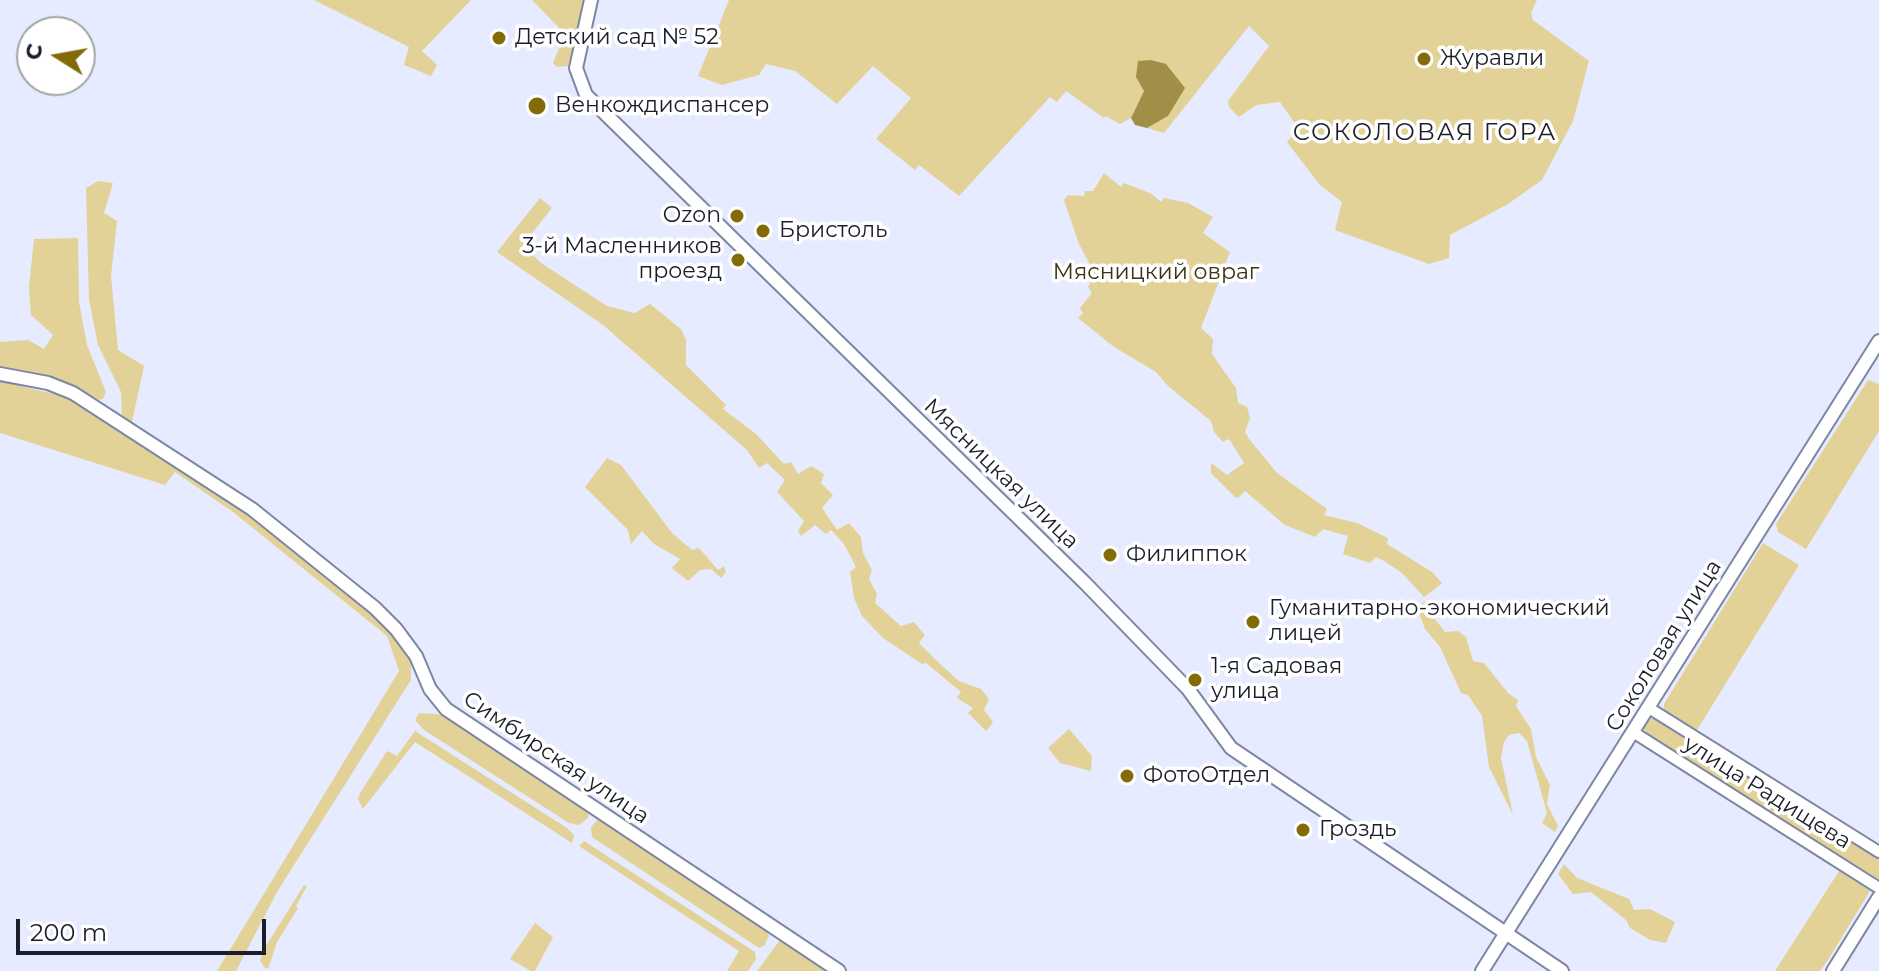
<!DOCTYPE html>
<meta charset="utf-8">
<style>
body{margin:0}
#map{position:relative;width:1879px;height:971px;overflow:hidden;background:#e6ebff;font-family:Montserrat,sans-serif}
canvas{display:block}
.north{position:absolute;left:16px;top:16px;width:80px;height:80px;box-sizing:border-box;background:#fff;border:2px solid #a4a5aa;border-radius:50%;rotate:281deg;font-size:22px;font-weight:700;line-height:32px;text-align:center;color:#1b1e2a}
.north::after{content:'';display:block;margin:auto;width:28px;height:36px;background:#836c07;clip-path:polygon(50% 0,100% 100%,50% 72%,0 100%)}
.scale{position:absolute;left:16px;top:919px;width:250px;height:36px;box-sizing:border-box;border:4px solid #1b1e2a;border-top:0;padding-left:10px;font-size:24px;line-height:28px;white-space:nowrap;color:#1b1e2a;-webkit-text-stroke:6px #fff;paint-order:stroke}
</style>
<div id="map">
<canvas width="1879" height="971"></canvas>
<div class="north">С</div>
<div class="scale">200 m</div>
</div>
<script>
const ctx = document.querySelector('canvas').getContext('2d');
ctx.lineJoin = 'round';
function paint(path, color) { ctx.fillStyle = color; ctx.fill(path, 'evenodd'); }
const toPath = rows => new Path2D(rows.map(r => 'M' + r).join(''));
function trace(path, color, width, dash) { ctx.strokeStyle = color; ctx.lineWidth = width; ctx.lineCap = dash ? 'butt' : 'round'; ctx.setLineDash(dash || []); ctx.stroke(path); }
function write(font, color, halo, rows, align = 'center') {
  ctx.font = font + ' Montserrat,sans-serif'; ctx.lineWidth = 7; ctx.setLineDash([]); ctx.textBaseline = 'middle'; ctx.strokeStyle = halo; ctx.fillStyle = color; for (const [text, x, y, turn = 0] of rows) {
    ctx.save(); ctx.translate(x, y); ctx.rotate((+turn || 0) * Math.PI / 180); ctx.textAlign = isNaN(turn) ? turn : align; if (halo) ctx.strokeText(text, 0, 0); ctx.fillText(text, 0, 0); ctx.restore();
  }
}
const green = toPath([
 [314,0,471,0,422,51,437,65,431,76,404,65,409,47],
 [532,0,584,0,568,66,557,67,553,63,565,34],
 [729,0,1537,0,1531,13,1533,20,1589,61,1573,121,1542,180,1508,204,1450,235,1449,258,1429,264,1335,230,1342,202,1320,185,1287,142,1299,129,1280,102,1256,105,1239,117,1229,107,1228,101,1269,46,1249,26,1164,133,1147,128,1168,116,1144,91,1131,118,1120,124,1106,116,1104,118,1066,91,1057,102,1050,97,959,196,919,165,915,170,876,139,911,98,873,66,837,104,795,71,766,64,759,75,722,85,698,76],
 [1104,173,1121,187,1124,183,1152,194,1161,202,1164,198,1188,203,1213,217,1203,233,1230,252,1201,328,1213,339,1212,354,1236,388,1238,403,1247,407,1250,418,1245,432,1249,439,1277,473,1327,509,1324,515,1357,523,1388,538,1387,544,1432,572,1442,583,1436,588,1424,597,1402,573,1384,561,1376,557,1370,563,1343,554,1348,536,1323,529,1315,537,1285,525,1245,491,1238,498,1235,497,1211,473,1211,463,1227,475,1244,463,1229,439,1223,442,1214,432,1211,421,1168,386,1156,372,1114,347,1078,318,1083,313,1080,308,1092,293,1088,287,1095,274,1079,244,1064,200,1068,195,1084,196,1085,191,1093,191],
 [98,181,113,183,104,213,117,221,111,276,118,350,144,366,132,422,122,416,121,392,98,345,89,300,86,188],
 [540,198,552,208,525,242,529,251,541,263,607,306,635,313,650,304,681,329,686,340,686,365,726,405,723,409,756,434,784,464,791,462,798,474,811,466,824,474,821,483,833,495,822,508,837,530,849,523,861,537,863,553,872,570,869,579,877,594,875,603,901,626,914,622,925,635,919,643,939,663,959,681,981,689,989,699,984,710,993,722,989,728,986,731,968,713,973,708,957,698,961,692,926,663,922,664,883,638,862,616,854,598,850,572,856,567,844,544,831,530,826,534,815,525,801,536,798,531,804,521,777,492,785,480,767,463,759,468,747,450,603,325,497,252],
 [78,238,79,302,87,345,106,392,103,399,97,400,48,376,0,368,0,342,28,340,44,349,53,335,31,315,29,287,34,239],
 [1868,380,1879,384,1879,431,1806,549,1778,532,1776,524],
 [0,381,70,398,248,514,372,613,393,633,411,660,411,680,277,892,236,971,217,971,399,671,387,636,233,512,175,472,165,485,0,433],
 [607,458,621,465,672,533,692,550,699,548,718,570,724,566,726,572,721,578,711,569,700,570,688,581,672,568,680,559,654,544,642,531,631,544,628,530,585,487],
 [1763,543,1799,565,1697,730,1664,710,1664,704],
 [1424,601,1431,605,1428,610,1445,632,1458,631,1466,637,1473,661,1484,663,1508,693,1518,700,1516,706,1531,729,1536,757,1550,785,1547,804,1558,826,1555,832,1542,823,1547,813,1527,741,1519,733,1509,735,1504,742,1501,758,1513,815,1489,767,1482,716,1468,695,1461,693,1440,647,1425,629,1418,610],
 [419,713,438,714,456,723,589,811,588,818,579,825,569,823,424,730,415,720],
 [1649,719,1657,719,1879,856,1879,881,1648,737,1644,728],
 [1069,729,1092,756,1091,771,1060,763,1048,748],
 [415,731,567,828,574,835,572,843,415,742,363,809,358,799,360,793,387,751,397,756],
 [599,818,765,928,769,936,764,946,759,948,592,837,591,827],
 [584,841,755,952,756,959,748,971,727,971,739,951,579,846],
 [1564,864,1577,878,1629,899,1634,910,1650,909,1675,922,1666,943,1650,940,1630,928,1626,920,1591,892,1573,894,1558,874],
 [1839,871,1870,891,1828,960,1820,971,1775,971],
 [304,885,307,886,296,906,298,908,277,942,268,969,264,967,260,960,264,949],
 [535,923,553,937,535,971,531,971,510,959],
 [780,940,784,941,829,971,757,971]
]);
const water = toPath([
 [1151,60,1166,64,1185,88,1168,116,1147,128,1135,125,1131,118,1144,91,1136,77,1138,61]
]);
const tertiary = toPath([
 [1649,708,1879,852],
 [1633,732,1879,888]
]);
const primary = toPath([
 [591,0,576,68,586,95,1085,583,1188,689,1231,748,1562,971],
 [0,374,48,383,73,393,252,509,375,608,396,629,416,656,430,689,446,709,839,971],
 [1482,971,1879,341],
 [1833,971,1879,897]
]);
const markers = [
 [499,38,8,"#836c07"],
 [1424,59,8,"#836c07"],
 [537,106,10,"#836c07"],
 [737,216,8,"#836c07"],
 [763,231,8,"#836c07"],
 [738,260,8,"#836c07"],
 [1110,555,8,"#836c07"],
 [1253,622,8,"#836c07"],
 [1195,680,8,"#836c07"],
 [1127,776,8,"#836c07"],
 [1303,830,8,"#836c07"]
];
const poiNames = [
 ["Детский сад № 52",515,38],
 ["Журавли",1440,59],
 ["Венкождиспансер",555,106],
 ["Ozon",721,216,"right"],
 ["Бристоль",779,231],
 ["3-й Масленников",722,247,"right"],
 ["проезд",722,272,"right"],
 ["Филиппок",1126,555],
 ["Гуманитарно-экономический",1269,609],
 ["лицей",1269,634],
 ["1-я Садовая",1211,667],
 ["улица",1211,692],
 ["ФотоОтдел",1143,776],
 ["Гроздь",1319,830]
];
const parkNames = [
 ["Мясницкий овраг",1156,273]
];
const streetNames = [
 ["Мясницкая улица",1001,474,44],
 ["Соколовая улица",1664,646,-58],
 ["Симбирская улица",556,758,34],
 ["улица Радищева",1767,793,32]
];
const neighbourhoodNames = [
 ["СОКОЛОВАЯ ГОРА",1425,133]
];
paint(green, '#e2d298');
paint(water, '#a18e47');
trace(tertiary, '#7e86a3', 14);
trace(primary, '#7e86a3', 16);
trace(tertiary, '#fff', 10);
trace(primary, '#fff', 12);
for (const [x, y, r, color] of markers) { const dot = new Path2D(); dot.arc(x, y, r, 0, 2 * Math.PI); ctx.fillStyle = color; ctx.fill(dot); trace(dot, '#fff', 3); }
write('22px', '#1b1e2a', '#fff', poiNames, 'left');
write('22px', '#3b3313', '#fff', parkNames);
write('22px', '#1b1e2a', '#fff', streetNames);
ctx.letterSpacing = '2px';
write('24px', '#1b1e2a', '#fff', neighbourhoodNames);
ctx.letterSpacing = '0px';
</script>
